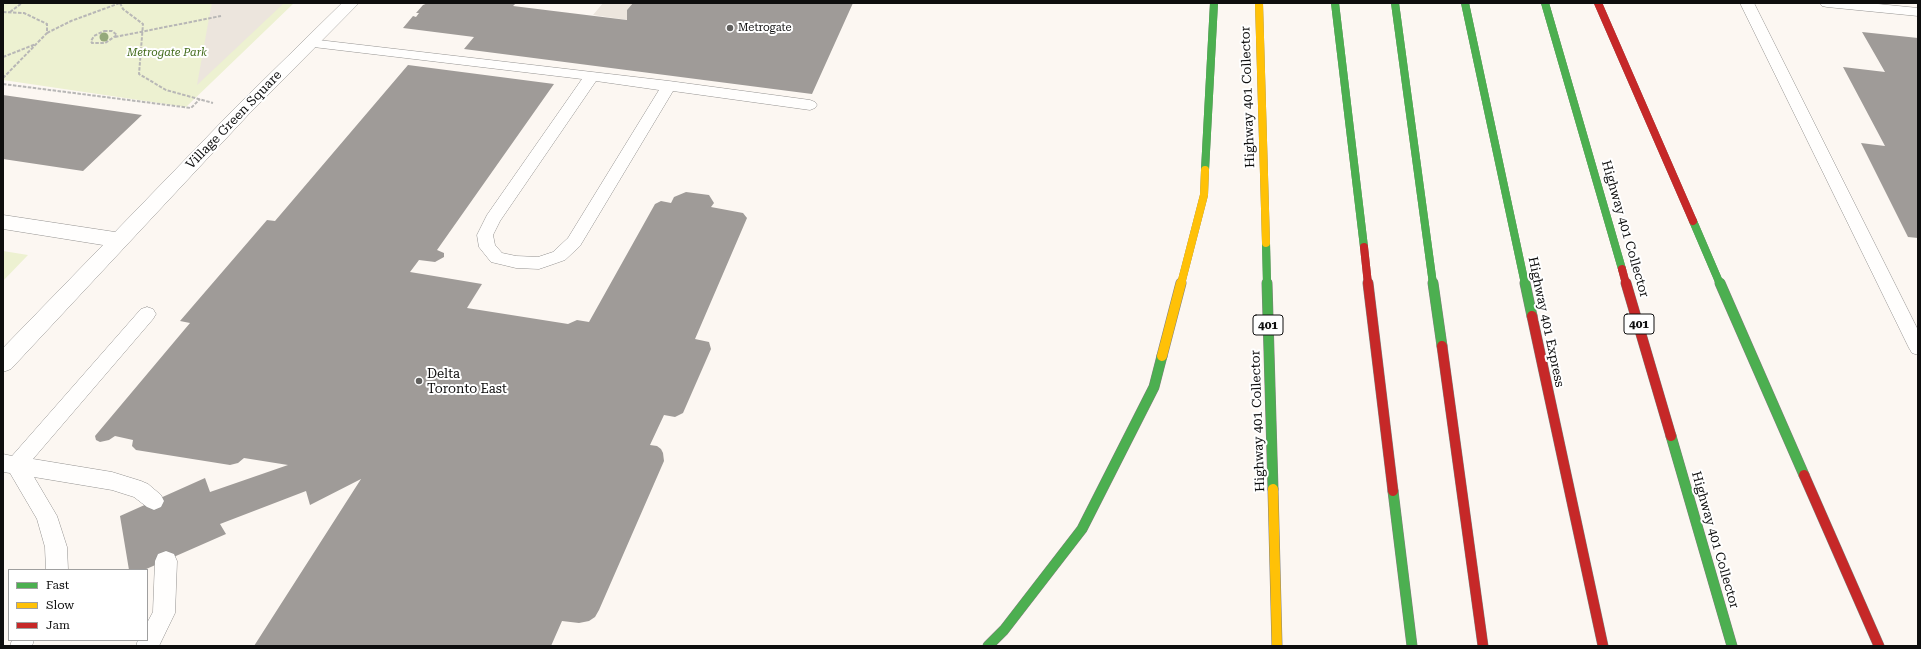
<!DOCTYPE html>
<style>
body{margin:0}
#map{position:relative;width:1921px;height:649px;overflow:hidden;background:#fcf7f2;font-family:"Roboto Serif",serif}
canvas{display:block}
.frame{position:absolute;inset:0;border:4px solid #0e0e0e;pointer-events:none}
.legend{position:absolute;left:8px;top:569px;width:140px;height:72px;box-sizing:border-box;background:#fff;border:1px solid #9f9f9f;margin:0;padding:5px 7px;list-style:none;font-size:12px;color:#0e0e0e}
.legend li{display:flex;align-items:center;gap:8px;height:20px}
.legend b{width:20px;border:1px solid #9f9f9f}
</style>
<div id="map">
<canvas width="1921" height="649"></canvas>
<div class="frame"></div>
<ul class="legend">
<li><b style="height:5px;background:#4caf50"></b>Fast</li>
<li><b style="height:5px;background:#ffc107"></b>Slow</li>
<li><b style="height:5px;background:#c62828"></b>Jam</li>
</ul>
</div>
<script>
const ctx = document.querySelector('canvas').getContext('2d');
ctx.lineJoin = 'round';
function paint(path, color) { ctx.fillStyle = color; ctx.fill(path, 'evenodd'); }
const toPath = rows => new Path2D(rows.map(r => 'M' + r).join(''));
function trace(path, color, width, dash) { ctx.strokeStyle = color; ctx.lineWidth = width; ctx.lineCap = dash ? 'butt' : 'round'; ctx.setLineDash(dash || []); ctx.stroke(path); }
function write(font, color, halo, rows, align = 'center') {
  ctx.font = font + ' "Roboto Serif",serif'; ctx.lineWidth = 4; ctx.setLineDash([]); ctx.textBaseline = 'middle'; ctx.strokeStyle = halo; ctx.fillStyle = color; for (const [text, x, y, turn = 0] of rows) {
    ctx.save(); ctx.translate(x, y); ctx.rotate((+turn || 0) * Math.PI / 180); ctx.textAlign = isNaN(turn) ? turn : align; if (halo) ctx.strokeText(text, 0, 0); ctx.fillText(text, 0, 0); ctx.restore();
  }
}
const green = toPath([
 [3,3,294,3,186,107,3,80],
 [3,251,28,255,3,281]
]);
const plaza = toPath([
 [212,3,284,3,197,85,209,18],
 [603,3,633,3,627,10,628,20,593,15]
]);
const building = toPath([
 [428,3,516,3,513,6,627,20,627,10,633,3,853,3,812,94,464,49,474,37,403,28,413,16,416,17,419,13,416,13,423,5],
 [1862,32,1918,38,1918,238,1908,237,1861,143,1885,146,1843,67,1885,72],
 [408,65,554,84,437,250,444,253,444,257,435,262,419,260,410,272,482,284,467,308,568,324,577,320,589,322,655,204,661,201,671,203,674,197,686,192,709,195,714,203,711,207,743,213,747,218,695,339,709,342,711,349,683,413,675,417,664,415,650,445,657,446,661,449,663,453,664,461,599,610,595,617,589,621,579,623,562,621,551,646,254,646,361,479,310,505,306,491,220,524,226,534,144,570,129,570,120,516,205,478,210,492,288,465,244,458,238,463,230,465,136,450,132,446,133,440,115,436,109,440,100,442,96,440,95,436,190,323,180,321,267,220,275,221],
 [3,95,142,115,83,171,3,159]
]);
const path = toPath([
 [120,3,123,9,143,24,139,74,166,90,213,103],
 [3,12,24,13,47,24,47,33,3,78],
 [10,12,22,3],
 [104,31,112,31,117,35,105,43,92,43,91,41,94,36,104,31],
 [47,33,71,21,120,3],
 [115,37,221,16],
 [3,57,36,44],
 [3,84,191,108,200,99]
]);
const lane = toPath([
 [1740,3,1754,3,1918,330,1918,355,1912,353,1909,348,1740,3],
 [1820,3,1868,3,1918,8,1918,16,1827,7,1822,6,1820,3],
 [310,39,669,81,810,100,815,102,817,105,815,108,810,110,673,91,580,246,565,260,545,267,539,269,516,268,491,262,479,247,477,235,487,215,582,79,305,46,303,43,305,40,310,39],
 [596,81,659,90,568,238,553,252,538,257,516,256,502,253,495,245,493,235,500,221,596,81],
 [147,307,153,309,156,314,153,319,33,459,112,472,141,481,148,484,161,495,164,501,161,507,154,510,147,507,134,497,112,490,34,477,57,516,67,547,68,570,46,570,45,547,37,519,10,473,3,472,3,454,12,456,141,309,147,307],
 [166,551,174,554,177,561,175,613,159,646,136,646,138,640,147,640,147,623,153,612,155,561,158,554,166,551],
 [12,640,34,640,32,646,10,646,12,640]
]);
const street = toPath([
 [342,3,359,3,248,115,11,369,3,372,3,348,103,245,3,229,3,215,115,232,236,107,342,3]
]);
const fastFar1 = toPath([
 [1335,3,1364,247],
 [1395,3,1433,284],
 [1465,3,1525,284],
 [1545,3,1622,269],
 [1205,170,1214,3],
 [1693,221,1720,284],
 [1266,243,1267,284]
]);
const fast = toPath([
 [1267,283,1273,489],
 [1433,283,1442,346],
 [1525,283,1532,316],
 [1720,283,1804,475],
 [1671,436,1732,646],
 [1393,491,1412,646],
 [988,646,1004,630,1082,529,1154,387,1162,356]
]);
const slowFar1 = toPath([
 [1259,3,1266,243],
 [1181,284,1204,195,1205,170]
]);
const slow = toPath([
 [1162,356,1181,283],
 [1273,489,1277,646]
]);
const jamFar1 = toPath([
 [1598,3,1693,221],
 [1364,247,1368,284],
 [1622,269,1626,284]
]);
const jam = toPath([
 [1368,283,1393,491],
 [1626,283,1671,436],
 [1532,316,1603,646],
 [1442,346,1483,646],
 [1804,475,1879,646]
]);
const trees = [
 [104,37]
];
const markers = [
 [730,28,4,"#61605e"],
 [419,381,4,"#61605e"]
];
const farPoinames = [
 ["Metrogate",738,28]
];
const farParknames = [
 ["Metrogate Park",167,53]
];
const shields = [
 [1639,324,30],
 [1268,325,30]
];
const shieldNames = [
 ["401",1639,324],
 ["401",1268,325]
];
const streetNames = [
 ["Highway 401 Collector",1248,97,-92],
 ["Village Green Square",234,120,-46],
 ["Highway 401 Collector",1625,229,74],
 ["Highway 401 Express",1546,322,78],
 ["Highway 401 Collector",1258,421,-92],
 ["Highway 401 Collector",1715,540,74]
];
const poiNames = [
 ["Delta",427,374],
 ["Toronto East",427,389]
];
paint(green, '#edf1d1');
paint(plaza, '#ece5dd');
paint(building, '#9f9b98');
trace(lane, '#959391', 1);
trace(street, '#959391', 1);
trace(fastFar1, '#82807e', 8);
trace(fast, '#82807e', 11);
trace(slowFar1, '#82807e', 8);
trace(slow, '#82807e', 11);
trace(jamFar1, '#82807e', 8);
trace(jam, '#82807e', 11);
trace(path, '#b8b7b6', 2, [3.5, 1.5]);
paint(lane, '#fffefd');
paint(street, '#fffefd');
trace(fastFar1, '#4caf50', 8);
trace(fast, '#4caf50', 10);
trace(slowFar1, '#ffc107', 8);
trace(slow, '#ffc107', 10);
trace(jamFar1, '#c62828', 8);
trace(jam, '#c62828', 10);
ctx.fillStyle = '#95a97b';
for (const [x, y] of trees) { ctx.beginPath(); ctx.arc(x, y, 4.5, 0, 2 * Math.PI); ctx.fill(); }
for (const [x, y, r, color] of markers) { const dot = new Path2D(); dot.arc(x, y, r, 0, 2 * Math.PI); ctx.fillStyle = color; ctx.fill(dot); trace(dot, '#fff', 1.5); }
write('11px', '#0e0e0e', '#fff', farPoinames, 'left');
write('italic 11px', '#406a1a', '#fff', farParknames);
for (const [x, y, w] of shields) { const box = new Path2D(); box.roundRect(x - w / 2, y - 10, w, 20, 3); ctx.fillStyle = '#fff'; ctx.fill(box); trace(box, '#0e0e0e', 1); }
write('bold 12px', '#0e0e0e', null, shieldNames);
write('13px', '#0e0e0e', '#fff', streetNames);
write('13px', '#0e0e0e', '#fff', poiNames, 'left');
</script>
